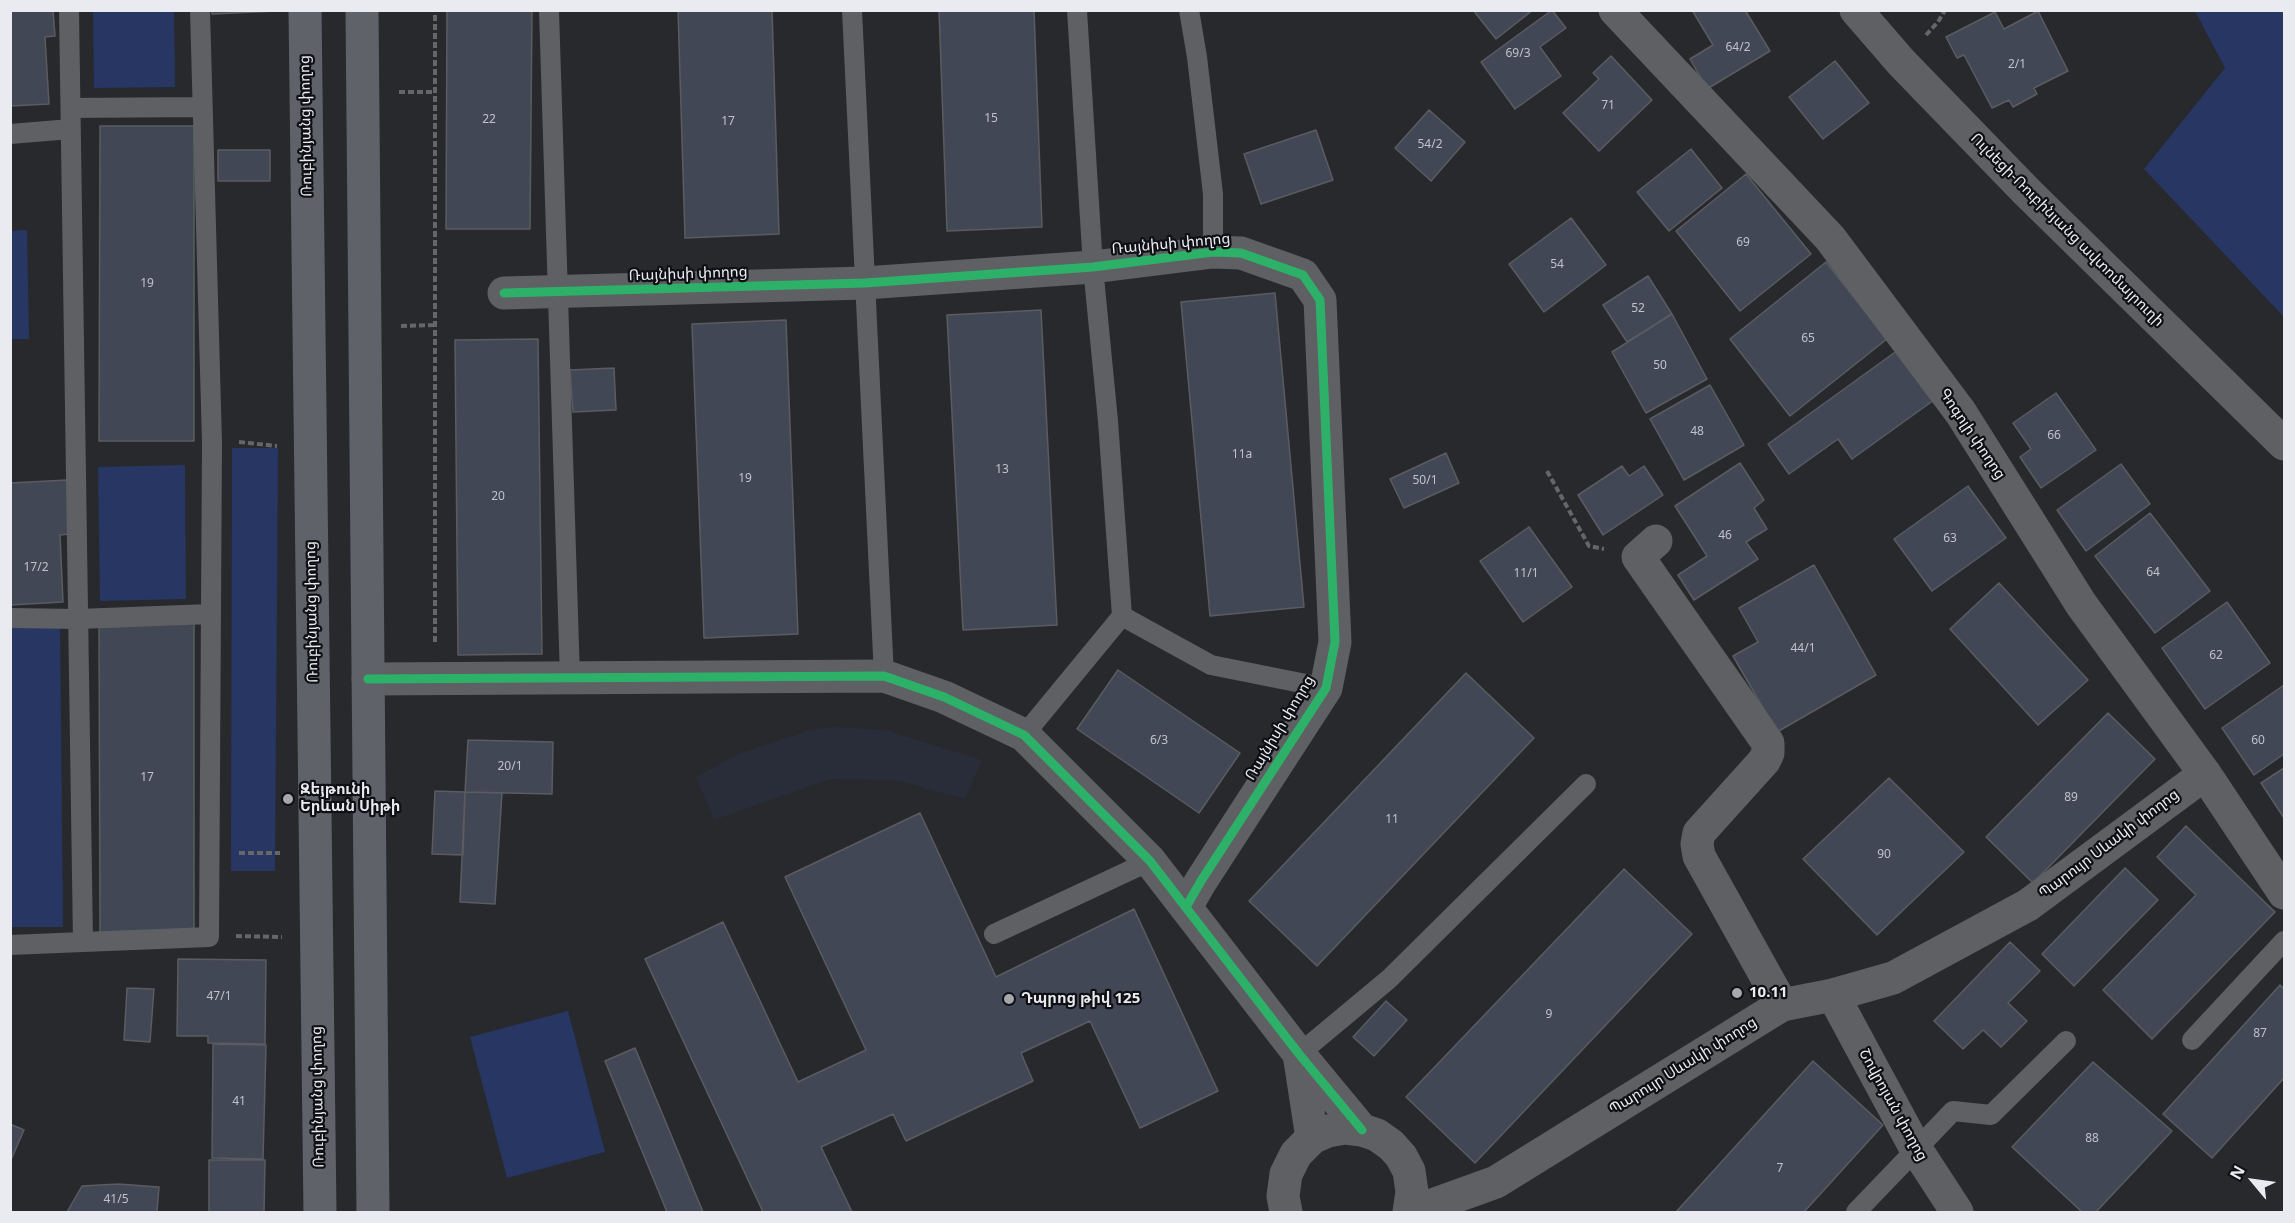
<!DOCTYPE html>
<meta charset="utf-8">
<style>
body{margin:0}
#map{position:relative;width:2295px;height:1223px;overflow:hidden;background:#27292d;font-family:"Noto Sans",sans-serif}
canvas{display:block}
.frame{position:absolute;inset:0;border:12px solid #e9ebf0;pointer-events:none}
.north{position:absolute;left:2223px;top:1151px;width:60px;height:60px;-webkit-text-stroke:4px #0f1014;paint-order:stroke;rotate:299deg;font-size:16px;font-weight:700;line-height:24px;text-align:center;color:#e9ebf0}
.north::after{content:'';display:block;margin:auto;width:21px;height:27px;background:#e9ebf0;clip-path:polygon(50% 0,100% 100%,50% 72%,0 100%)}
</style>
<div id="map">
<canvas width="2295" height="1223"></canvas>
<div class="frame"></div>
<div class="north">N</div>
</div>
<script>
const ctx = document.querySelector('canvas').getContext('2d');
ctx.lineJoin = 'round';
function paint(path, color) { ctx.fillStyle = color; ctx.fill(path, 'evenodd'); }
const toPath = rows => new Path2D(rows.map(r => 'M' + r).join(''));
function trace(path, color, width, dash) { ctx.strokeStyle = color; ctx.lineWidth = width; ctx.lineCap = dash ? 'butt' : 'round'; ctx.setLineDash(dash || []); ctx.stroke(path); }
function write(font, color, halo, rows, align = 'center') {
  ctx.font = font + ' "Noto Sans","Noto Sans Armenian",sans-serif'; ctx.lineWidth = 4.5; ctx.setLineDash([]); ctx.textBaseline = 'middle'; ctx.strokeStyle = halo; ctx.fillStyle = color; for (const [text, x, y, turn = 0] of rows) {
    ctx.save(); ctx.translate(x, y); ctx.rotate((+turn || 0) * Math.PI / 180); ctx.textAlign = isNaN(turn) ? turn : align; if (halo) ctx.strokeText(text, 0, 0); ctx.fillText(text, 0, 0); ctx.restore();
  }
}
const built = toPath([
 [837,727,885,730,982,760,965,799,896,780,830,779,714,820,696,777,741,753,814,729]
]);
const green = toPath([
 [93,11,174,11,175,87,94,88],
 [2195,11,2284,11,2284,317,2144,169,2225,68],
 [27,230,29,339,11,339,11,231],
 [232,448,278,448,275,871,231,871],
 [185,465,186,599,100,601,98,467],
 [60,626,63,927,11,927,10,627],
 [568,1011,605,1152,507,1178,470,1037]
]);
const building = toPath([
 [10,10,53,10,55,36,45,37,49,104,10,106,10,10],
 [212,10,278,10,278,11,212,14,212,10],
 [447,10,532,10,530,229,446,229,447,10],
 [678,10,772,10,779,234,685,238,678,10],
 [939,10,1034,10,1042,227,947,231,939,10],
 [1473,10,1533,10,1496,39,1473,10],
 [1552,10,1566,28,1540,47,1561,76,1515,109,1481,62,1552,10],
 [1692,10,1745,10,1770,51,1707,89,1690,59,1713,45,1692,10],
 [2038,11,2068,71,2034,88,2037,94,2013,107,2009,100,1992,108,1964,55,1957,58,1946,37,1995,12,2004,29,2038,11],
 [1611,56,1652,100,1599,151,1563,113,1599,79,1593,73,1611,56],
 [1835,61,1869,103,1823,139,1789,97,1835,61],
 [1429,110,1465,142,1431,181,1395,148,1429,110],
 [100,126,194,126,194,441,99,441,100,126],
 [1316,130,1333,180,1261,204,1244,154,1316,130],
 [1691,149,1722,188,1669,231,1637,192,1691,149],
 [218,150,270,150,270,181,218,181,218,150],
 [1746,174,1811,254,1740,311,1676,231,1746,174],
 [1571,218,1606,265,1544,312,1509,264,1571,218],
 [1826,262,1887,339,1790,416,1730,339,1826,262],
 [1648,276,1672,314,1627,342,1603,305,1648,276],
 [1275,293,1304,607,1210,616,1181,302,1275,293],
 [1041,310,1057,625,963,630,947,315,1041,310],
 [1672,314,1707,379,1646,413,1612,352,1672,314],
 [786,320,798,634,704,638,692,324,786,320],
 [538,339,542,654,458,655,455,340,538,339],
 [1898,350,1934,400,1852,459,1838,439,1789,474,1768,444,1898,350],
 [614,368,616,410,573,412,570,370,614,368],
 [1710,385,1744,445,1684,480,1650,419,1710,385],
 [2056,393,2096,450,2041,488,2020,457,2031,449,2013,423,2056,393],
 [1446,453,1459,483,1404,508,1390,479,1446,453],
 [1740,463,1764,500,1754,508,1767,529,1746,542,1758,559,1694,600,1678,575,1707,556,1675,506,1740,463],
 [2121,464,2150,504,2086,551,2057,510,2121,464],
 [1622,466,1629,476,1644,466,1663,495,1603,535,1578,495,1622,466],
 [67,480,69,534,60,535,63,602,10,605,10,483,67,480],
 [1968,486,2006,538,1932,591,1894,539,1968,486],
 [2150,513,2210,591,2155,633,2095,556,2150,513],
 [1529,527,1572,587,1523,622,1480,561,1529,527],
 [1814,565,1876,675,1777,732,1733,656,1758,642,1739,608,1814,565],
 [1999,583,2088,680,2038,725,1950,629,1999,583],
 [2227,602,2270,663,2205,709,2162,648,2227,602],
 [99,620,194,620,194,935,100,935,99,620],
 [1118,670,1240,753,1199,813,1077,729,1118,670],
 [1466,673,1534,738,1317,966,1249,901,1466,673],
 [2284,685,2284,754,2254,775,2222,728,2284,685],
 [2108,713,2155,759,2033,883,1986,837,2108,713],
 [468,740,553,742,552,794,465,792,468,740],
 [2284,768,2284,818,2261,783,2284,768],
 [1889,778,1964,852,1877,935,1803,859,1889,778],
 [435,791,465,792,463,855,432,854,435,791],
 [465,792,502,793,495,904,460,902,465,792],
 [920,813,996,977,1134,909,1218,1091,1140,1128,1090,1021,1021,1053,1033,1081,906,1141,893,1114,821,1147,852,1212,763,1212,645,959,723,922,798,1082,866,1050,785,877,920,813],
 [2186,826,2275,912,2152,1039,2103,990,2196,895,2157,857,2186,826],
 [2125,868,2158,900,2074,986,2042,954,2125,868],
 [1624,869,1692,934,1475,1163,1406,1097,1624,869],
 [2010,942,2040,971,2008,1003,2027,1021,2001,1047,1983,1030,1963,1049,1934,1021,2010,942],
 [178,959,266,960,265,1044,208,1043,208,1036,177,1036,178,959],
 [2280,985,2284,989,2284,1078,2212,1158,2163,1114,2280,985],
 [127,988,154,989,150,1042,124,1040,127,988],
 [1386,1001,1407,1020,1374,1056,1353,1037,1386,1001],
 [213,1044,266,1045,263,1159,212,1158,213,1044],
 [635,1048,703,1212,667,1212,605,1061,635,1048],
 [1813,1061,1883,1125,1804,1212,1676,1212,1813,1061],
 [2093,1062,2172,1131,2096,1212,2082,1212,2012,1147,2093,1062],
 [10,1124,24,1130,10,1162,10,1124],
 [209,1160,265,1160,264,1212,209,1212,209,1160],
 [118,1184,159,1187,157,1212,67,1212,82,1186,118,1184]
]);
const path = toPath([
 [1926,35,1938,22,1945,10],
 [399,92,435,92],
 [401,326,435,325],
 [239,442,277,446],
 [1547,471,1589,546,1604,549],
 [435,642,435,10],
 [239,853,280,853],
 [236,936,282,937]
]);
const service = toPath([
 [549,10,570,678],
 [852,10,884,676],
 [1189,10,1197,57,1213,194,1213,252],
 [71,108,202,107],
 [10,134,71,129],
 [1122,616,1211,665,1326,688],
 [10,618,78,619,210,614],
 [1024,735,1122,616,1108,421,1093,267,1077,10],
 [994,934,1150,861],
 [83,942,209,937,212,443,200,10],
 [10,945,83,942,69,10],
 [2192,1040,2284,941],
 [1299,1054,1389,979,1586,784],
 [1856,1212,1953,1111,1991,1115,2066,1041]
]);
const minor = toPath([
 [1615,10,1830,238,1961,413,2081,604,2205,774,2284,893],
 [504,293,865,283,1093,267,1213,252,1241,253,1303,275,1320,300,1335,642,1326,688,1201,881,1186,907],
 [1656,541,1638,557,1768,743,1768,753,1764,761,1699,833,1697,844,1699,856,1782,1005],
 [368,679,884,676,944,697,1024,735,1150,861,1299,1054,1362,1130],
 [1833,995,1916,1149,1957,1212],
 [1299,1054,1312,1138]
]);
const tertiary = toPath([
 [1856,10,1901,62,2027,192,2284,444],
 [1286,1212,1283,1196,1286,1174,1296,1154,1312,1138,1328,1131,1345,1128,1362,1130,1377,1135,1391,1145,1401,1156,1409,1171,1412,1192,1409,1212],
 [1413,1212,1496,1182,1782,1005,1833,995,1893,978,2028,905,2205,774]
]);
const primary = toPath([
 [305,10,320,1212],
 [362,10,373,1212]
]);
const cycleway = toPath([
 [504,293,865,283,1093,267,1213,252,1241,253,1303,275,1320,300,1335,642,1326,688,1201,881,1186,907],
 [368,679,884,676,944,697,1024,735,1150,861,1299,1054,1362,1130]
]);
const markers = [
 [288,799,6,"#a5a7ac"],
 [1737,993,6,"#a5a7ac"],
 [1009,999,6,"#a5a7ac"]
];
const numberNames = [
 ["64/2",1738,48],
 ["69/3",1518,54],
 ["2/1",2017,65],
 ["71",1608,106],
 ["15",991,119],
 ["22",489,120],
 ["17",728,122],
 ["54/2",1430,145],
 ["69",1743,243],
 ["54",1557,265],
 ["19",147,284],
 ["52",1638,309],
 ["65",1808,339],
 ["50",1660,366],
 ["48",1697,432],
 ["66",2054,436],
 ["11a",1242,455],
 ["13",1002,470],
 ["19",745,479],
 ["50/1",1425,481],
 ["20",498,497],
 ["46",1725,536],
 ["63",1950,539],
 ["17/2",36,568],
 ["64",2153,573],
 ["11/1",1526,574],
 ["44/1",1803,649],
 ["62",2216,656],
 ["6/3",1159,741],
 ["60",2258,741],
 ["20/1",510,767],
 ["17",147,778],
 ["89",2071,798],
 ["11",1392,820],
 ["90",1884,855],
 ["47/1",219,997],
 ["9",1549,1015],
 ["87",2260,1034],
 ["41",239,1102],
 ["88",2092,1139],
 ["7",1780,1169],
 ["41/5",116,1200]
];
const streetNames = [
 ["Ռուբինյանց փողոց",306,126,-91],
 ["Ուլնեցի-Ռուբինյանց ավտոմայրուղի",2067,230,45],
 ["Ռայնիսի փողոց",1171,244,-5],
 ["Ռայնիսի փողոց",688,274,-2],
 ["Գոգոլի փողոց",1972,434,56],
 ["Ռուբինյանց փողոց",312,612,-91],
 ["Ռայնիսի փողոց",1280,728,-59],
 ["Պարույր Սևակի փողոց",2109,844,-37],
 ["Պարույր Սևակի փողոց",1683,1066,-32],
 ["Ռուբինյանց փողոց",318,1097,-91],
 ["Շովրոյան փողոց",1893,1105,61]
];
const poiNames = [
 ["Զեյթունի",300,790],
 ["Երևան Սիթի",300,807],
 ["10.11",1749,993],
 ["Դպրոց թիվ 125",1021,999]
];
paint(built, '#292d39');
paint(green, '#283663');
paint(building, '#424756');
trace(building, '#5b5c60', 1.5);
trace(path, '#656668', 4, [6, 3]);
trace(service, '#5e6063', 20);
trace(minor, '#5e6063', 33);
trace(tertiary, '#5e6063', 33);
trace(primary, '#5f6369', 33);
trace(cycleway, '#2db169', 9);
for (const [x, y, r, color] of markers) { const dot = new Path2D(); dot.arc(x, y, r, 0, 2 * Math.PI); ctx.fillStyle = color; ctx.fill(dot); trace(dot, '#0f1014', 2); }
write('12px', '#bfc2ca', null, numberNames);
write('15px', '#e9ebf0', '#0f1014', streetNames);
write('bold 15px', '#e9ebf0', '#0f1014', poiNames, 'left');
</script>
